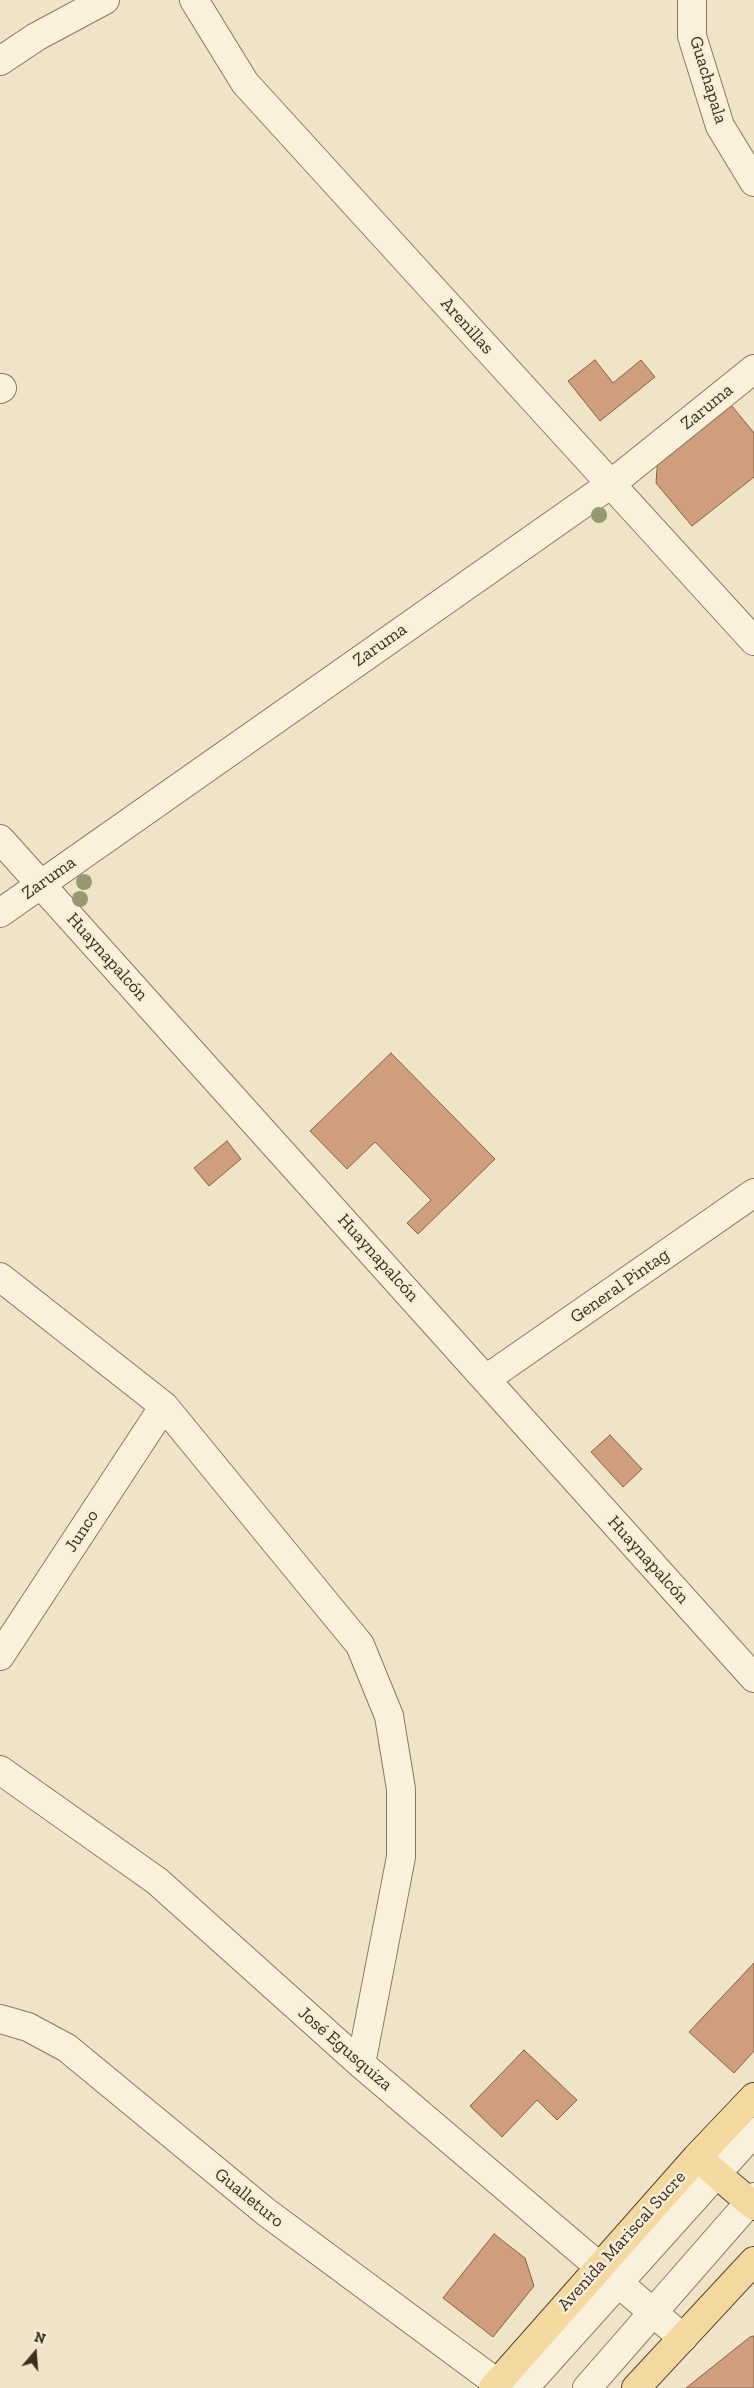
<!DOCTYPE html>
<meta charset="utf-8">
<style>
body{margin:0}
#map{position:relative;width:754px;height:2388px;overflow:hidden;background:#f0e4c8;font-family:"Zilla Slab",serif}
canvas{display:block}
.north{position:absolute;left:10px;top:2328px;width:50px;height:50px;-webkit-text-stroke:4px #f7eed8;paint-order:stroke;rotate:18deg;font-size:14px;font-weight:700;line-height:20px;text-align:center;color:#3d2e20}
.north::after{content:'';display:block;margin:auto;width:18px;height:22px;background:#3d2e20;clip-path:polygon(50% 0,100% 100%,50% 72%,0 100%)}
</style>
<div id="map">
<canvas width="754" height="2388"></canvas>
<div class="north">N</div>
</div>
<script>
const ctx = document.querySelector('canvas').getContext('2d');
ctx.lineJoin = 'round';
function paint(path, color) { ctx.fillStyle = color; ctx.fill(path, 'evenodd'); }
const toPath = rows => new Path2D(rows.map(r => 'M' + r).join(''));
function trace(path, color, width, dash) { ctx.strokeStyle = color; ctx.lineWidth = width; ctx.lineCap = dash ? 'butt' : 'round'; ctx.setLineDash(dash || []); ctx.stroke(path); }
function write(font, color, halo, rows, align = 'center') {
  ctx.font = font + ' "Zilla Slab",serif'; ctx.lineWidth = 5; ctx.setLineDash([]); ctx.textBaseline = 'middle'; ctx.strokeStyle = halo; ctx.fillStyle = color; for (const [text, x, y, turn = 0] of rows) {
    ctx.save(); ctx.translate(x, y); ctx.rotate((+turn || 0) * Math.PI / 180); ctx.textAlign = isNaN(turn) ? turn : align; if (halo) ctx.strokeText(text, 0, 0); ctx.fillText(text, 0, 0); ctx.restore();
  }
}
const building = toPath([
 [595,360,613,383,641,360,655,377,600,421,568,381,595,360],
 [727,400,754,433,754,477,692,526,656,483,658,456,727,400],
 [391,1053,495,1159,418,1234,407,1223,431,1200,375,1142,347,1169,310,1131,391,1053],
 [227,1141,241,1159,209,1186,194,1168,227,1141],
 [610,1435,642,1469,623,1487,591,1452,610,1435],
 [754,1963,754,2051,734,2073,689,2032,754,1963],
 [524,2050,577,2100,557,2120,537,2100,502,2137,470,2106,524,2050],
 [494,2234,525,2258,534,2286,493,2337,443,2298,494,2234],
 [754,2336,754,2388,686,2388,750,2337,754,2336]
]);
const minor = toPath([
 [194,0,245,83,754,641],
 [692,0,692,36,720,126,754,182],
 [0,61,36,37,105,0],
 [0,389,2,388],
 [0,839,754,1678],
 [0,913,611,484,754,369],
 [0,1277,164,1406,360,1645,389,1716,401,1789,401,1857,361,2064],
 [486,1379,754,1193],
 [0,1656,164,1406],
 [0,1770,157,1881,361,2064,683,2338],
 [0,2019,28,2027,67,2048,266,2212,497,2383],
 [524,2388,754,2132],
 [587,2388,754,2197]
]);
const major = toPath([
 [697,2157,754,2206],
 [493,2388,697,2157,754,2097],
 [636,2388,754,2261]
]);
const trees = [
 [599,515],
 [84,882],
 [80,899]
];
const streetNames = [
 ["Guachapala",708,80,73],
 ["Arenillas",467,326,48],
 ["Zaruma",707,407,-39],
 ["Zaruma",380,645,-35],
 ["Zaruma",49,878,-35],
 ["Huaynapalcón",107,957,48],
 ["Huaynapalcón",378,1258,48],
 ["General Pintag",620,1286,-35],
 ["Junco",82,1531,-57],
 ["Huaynapalcón",648,1560,48],
 ["José Egusquiza",345,2049,41],
 ["Gualleturo",249,2198,39],
 ["Avenida Mariscal Sucre",622,2241,-48]
];
paint(building, '#cf9f7d');
trace(building, '#8d5f41', 1);
trace(minor, '#8d765c', 30);
trace(major, '#5b4430', 30);
trace(minor, '#faf1dc', 28);
trace(major, '#f3d9a0', 28);
ctx.fillStyle = '#96986f';
for (const [x, y] of trees) { ctx.beginPath(); ctx.arc(x, y, 8, 0, 2 * Math.PI); ctx.fill(); }
write('18px', '#3d2e20', '#f7eed8', streetNames);
</script>
